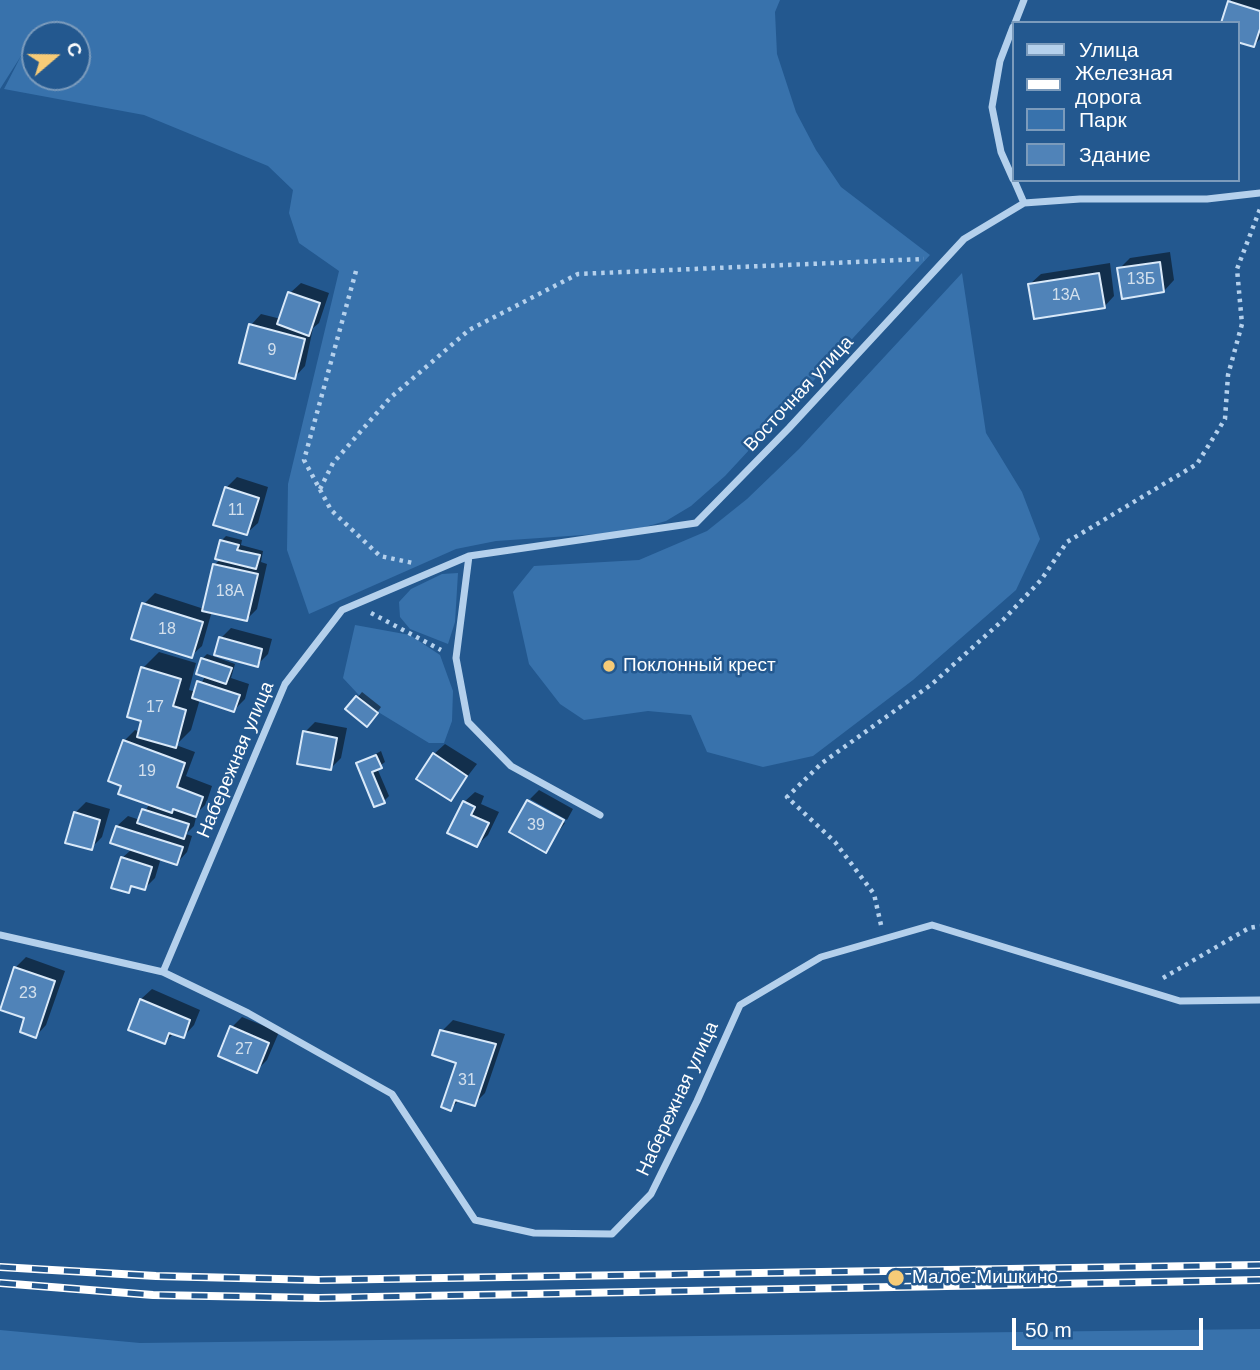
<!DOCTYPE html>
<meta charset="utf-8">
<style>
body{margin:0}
#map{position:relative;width:1260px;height:1370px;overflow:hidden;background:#23588f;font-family:Helvetica,sans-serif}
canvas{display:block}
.legend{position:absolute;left:1012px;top:21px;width:228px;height:161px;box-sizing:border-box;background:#23588f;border:2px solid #7b9bbc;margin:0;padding:9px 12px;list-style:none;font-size:21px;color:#fff}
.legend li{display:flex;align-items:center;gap:14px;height:35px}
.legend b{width:35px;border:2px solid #7b9bbc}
.north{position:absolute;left:21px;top:21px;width:70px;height:70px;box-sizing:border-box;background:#23588f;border:2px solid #7b9bbc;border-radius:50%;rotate:70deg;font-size:19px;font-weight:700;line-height:28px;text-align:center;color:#fff}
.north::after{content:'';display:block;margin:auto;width:24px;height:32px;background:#f6cb77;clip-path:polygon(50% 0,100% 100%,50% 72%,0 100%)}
.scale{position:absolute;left:1012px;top:1318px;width:191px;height:32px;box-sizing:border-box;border:4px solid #fff;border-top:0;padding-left:9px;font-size:21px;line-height:24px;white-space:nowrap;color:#fff;-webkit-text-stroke:5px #23588f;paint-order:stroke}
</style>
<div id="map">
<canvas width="1260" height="1370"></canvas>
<ul class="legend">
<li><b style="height:9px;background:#b4d0ec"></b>Улица</li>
<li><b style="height:9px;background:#fff"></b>Железная дорога</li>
<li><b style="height:19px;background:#3872ac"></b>Парк</li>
<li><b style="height:19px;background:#5083b8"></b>Здание</li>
</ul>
<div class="north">С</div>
<div class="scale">50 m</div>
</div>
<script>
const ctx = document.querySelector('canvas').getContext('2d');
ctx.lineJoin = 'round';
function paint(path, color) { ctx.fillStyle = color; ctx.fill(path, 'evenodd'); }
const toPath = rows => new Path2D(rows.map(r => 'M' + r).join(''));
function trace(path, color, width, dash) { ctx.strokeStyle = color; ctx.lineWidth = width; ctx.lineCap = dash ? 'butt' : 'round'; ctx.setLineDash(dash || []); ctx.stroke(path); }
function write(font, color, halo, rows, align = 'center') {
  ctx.font = font + ' Helvetica,sans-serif'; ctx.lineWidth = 5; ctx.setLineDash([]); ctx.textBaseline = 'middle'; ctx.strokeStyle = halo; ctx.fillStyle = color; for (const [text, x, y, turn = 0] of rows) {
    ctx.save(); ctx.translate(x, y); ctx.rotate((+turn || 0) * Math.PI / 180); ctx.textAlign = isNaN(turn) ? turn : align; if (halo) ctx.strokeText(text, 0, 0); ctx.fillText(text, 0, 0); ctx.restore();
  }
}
const green = toPath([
 [0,0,780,0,775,12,777,54,796,112,816,150,841,187,930,255,725,476,691,506,666,521,627,532,496,541,456,549,309,614,287,550,288,484,339,271,299,243,289,213,293,190,268,166,144,115,4,89,21,56,0,89],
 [35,35,77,35,77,77,35,77],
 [962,273,986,433,1022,492,1040,539,1016,590,913,680,813,756,763,767,707,752,691,715,648,711,584,720,560,704,529,664,513,592,534,566,639,560,707,531,747,499,799,449],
 [458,573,455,622,448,644,410,629,400,617,399,602,411,589,442,574],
 [355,625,410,635,440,655,453,691,452,721,444,743,429,743,370,707,343,678],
 [1260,1329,1260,1370,0,1370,0,1330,140,1343]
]);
const shadow = toPath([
 [1231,0,1260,0,1260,39,1254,45,1237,23],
 [1170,252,1174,280,1164,291,1119,269,1130,258],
 [1110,263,1114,296,1104,307,1030,284,1041,274],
 [301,283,329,293,319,323,313,328,305,366,295,377,251,325,261,314,281,319,290,293],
 [237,477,268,487,258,523,247,533,226,488],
 [226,536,242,540,241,545,263,551,261,562,267,564,257,609,247,619,212,611,202,646,191,656,144,604,155,593,204,609,214,565,221,559,221,541],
 [231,628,272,639,268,654,257,665,221,638],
 [159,652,196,663,189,690,196,692,206,675,202,659,207,654,235,664,231,678,249,684,245,699,234,710,200,699,191,730,176,745,195,752,186,776,212,786,206,804,197,813,194,826,186,834,192,836,187,852,177,863,161,858,155,878,145,888,134,885,128,891,122,858,132,849,117,826,128,816,140,820,150,803,123,784,124,741,135,730,140,732,143,720,143,668],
 [362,692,381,707,372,720,348,709],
 [315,722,347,728,341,758,331,768,305,732],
 [445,744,477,764,450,799,434,754],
 [381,751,385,762,377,768,389,796,384,801,358,764],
 [539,790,573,809,567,820,530,799],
 [475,792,484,796,481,804,499,812,488,835,477,845,464,802],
 [529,800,529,803,565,823,545,850,511,831],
 [86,802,110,809,102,837,91,848,75,813],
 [26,957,65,971,46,1025,36,1036,27,1017,15,968],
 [152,989,200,1010,194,1025,184,1036,174,1033,165,1042,141,999],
 [242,1017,279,1032,267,1060,256,1071,232,1027],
 [453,1020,505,1034,485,1093,474,1104,460,1099,451,1109,458,1062,442,1031]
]);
const building = toPath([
 [1228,1,1260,11,1260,29,1254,47,1237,42,1237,23,1221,23,1228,1],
 [1160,262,1164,292,1122,299,1117,268,1160,262],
 [1099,273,1105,308,1034,319,1028,284,1099,273],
 [288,292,320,303,309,336,277,324,288,292],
 [249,324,305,339,295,379,239,363,249,324],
 [225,487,259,498,247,535,213,525,225,487],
 [220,540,239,545,237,550,260,555,256,569,215,559,220,540],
 [213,564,258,574,247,621,202,611,213,564],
 [142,603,203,622,192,658,131,639,142,603],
 [219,637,262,649,258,667,214,655,219,637],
 [201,658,232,668,226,684,196,674,201,658],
 [141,667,181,679,173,706,186,710,176,748,137,737,141,721,127,717,141,667],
 [197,681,240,695,234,712,192,698,197,681],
 [356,696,378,713,367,727,345,709,356,696],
 [303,731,337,738,331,770,297,764,303,731],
 [123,740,185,763,177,787,203,797,196,817,173,809,172,813,118,794,121,786,108,781,123,740],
 [433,753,467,776,451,801,416,779,433,753],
 [376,755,382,768,372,772,385,803,374,807,356,763,376,755],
 [527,800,564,820,546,853,509,832,527,800],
 [463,801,475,807,471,815,489,823,477,847,447,833,463,801],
 [142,809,189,824,184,839,137,823,142,809],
 [74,812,100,820,92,850,65,843,74,812],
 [116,826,183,847,177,865,110,843,116,826],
 [121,857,152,867,145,890,131,886,129,893,111,888,121,857],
 [14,967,55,981,36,1038,20,1032,24,1018,0,1010,14,967],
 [140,999,190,1020,184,1038,169,1033,165,1044,128,1030,140,999],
 [230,1026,269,1043,257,1073,218,1056,230,1026],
 [440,1030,496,1044,475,1106,455,1100,451,1111,441,1107,456,1063,432,1055,440,1030]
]);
const path = toPath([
 [356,271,304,460,331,510,380,556,413,563],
 [320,489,333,463,390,398,469,330,578,274,924,259],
 [371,613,441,650],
 [881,925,874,894,835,842,787,797,822,763,932,684,1003,620,1041,580,1067,542,1197,464,1225,419,1228,375,1242,324,1237,269,1260,209],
 [1163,978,1249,928,1260,926]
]);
const minor = toPath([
 [1015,23,1024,0],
 [1013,27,1000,61,992,107,1001,152,1013,179],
 [1014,180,1024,203],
 [469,556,456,658,468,722,511,766,600,815],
 [0,935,163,972,248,1013,392,1094,475,1220,534,1233,612,1234,651,1194,697,1101,740,1005,821,957,932,925,1180,1001,1260,1000],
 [163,972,285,684,342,610,469,556,696,523,789,428,964,239,1024,203,1080,199,1207,199,1260,193]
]);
const rail = toPath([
 [0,1267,156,1276,319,1280,1260,1265],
 [0,1283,153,1295,320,1298,1260,1280]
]);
const markers = [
 [609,666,7,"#f6cb77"],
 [896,1278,9,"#f6cb77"]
];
const numberNames = [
 ["13Б",1141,280],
 ["13А",1066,296],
 ["9",272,351],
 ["11",236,511],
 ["18А",230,592],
 ["18",167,630],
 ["17",155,708],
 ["19",147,772],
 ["39",536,826],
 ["23",28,994],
 ["27",244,1050],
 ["31",467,1081]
];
const streetNames = [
 ["Восточная улица",799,394,-47],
 ["Набережная улица",236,760,-67],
 ["Набережная улица",678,1099,-65]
];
const poiNames = [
 ["Поклонный крест",623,666],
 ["Малое Мишкино",912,1278]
];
paint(green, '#3872ac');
paint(shadow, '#0007');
paint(building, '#5083b8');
trace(building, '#d9e9f9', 2);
trace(path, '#b4d0ec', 4.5, [3.5, 5]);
trace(minor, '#b4d0ec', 7);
trace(rail, '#fff', 8);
trace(rail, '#23588f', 5, [16]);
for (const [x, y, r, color] of markers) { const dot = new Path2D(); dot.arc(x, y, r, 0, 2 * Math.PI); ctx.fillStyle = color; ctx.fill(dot); trace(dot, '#23588f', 2.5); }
write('16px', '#d3e0ed', null, numberNames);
write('19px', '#fff', '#23588f', streetNames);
write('19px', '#fff', '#23588f', poiNames, 'left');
</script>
